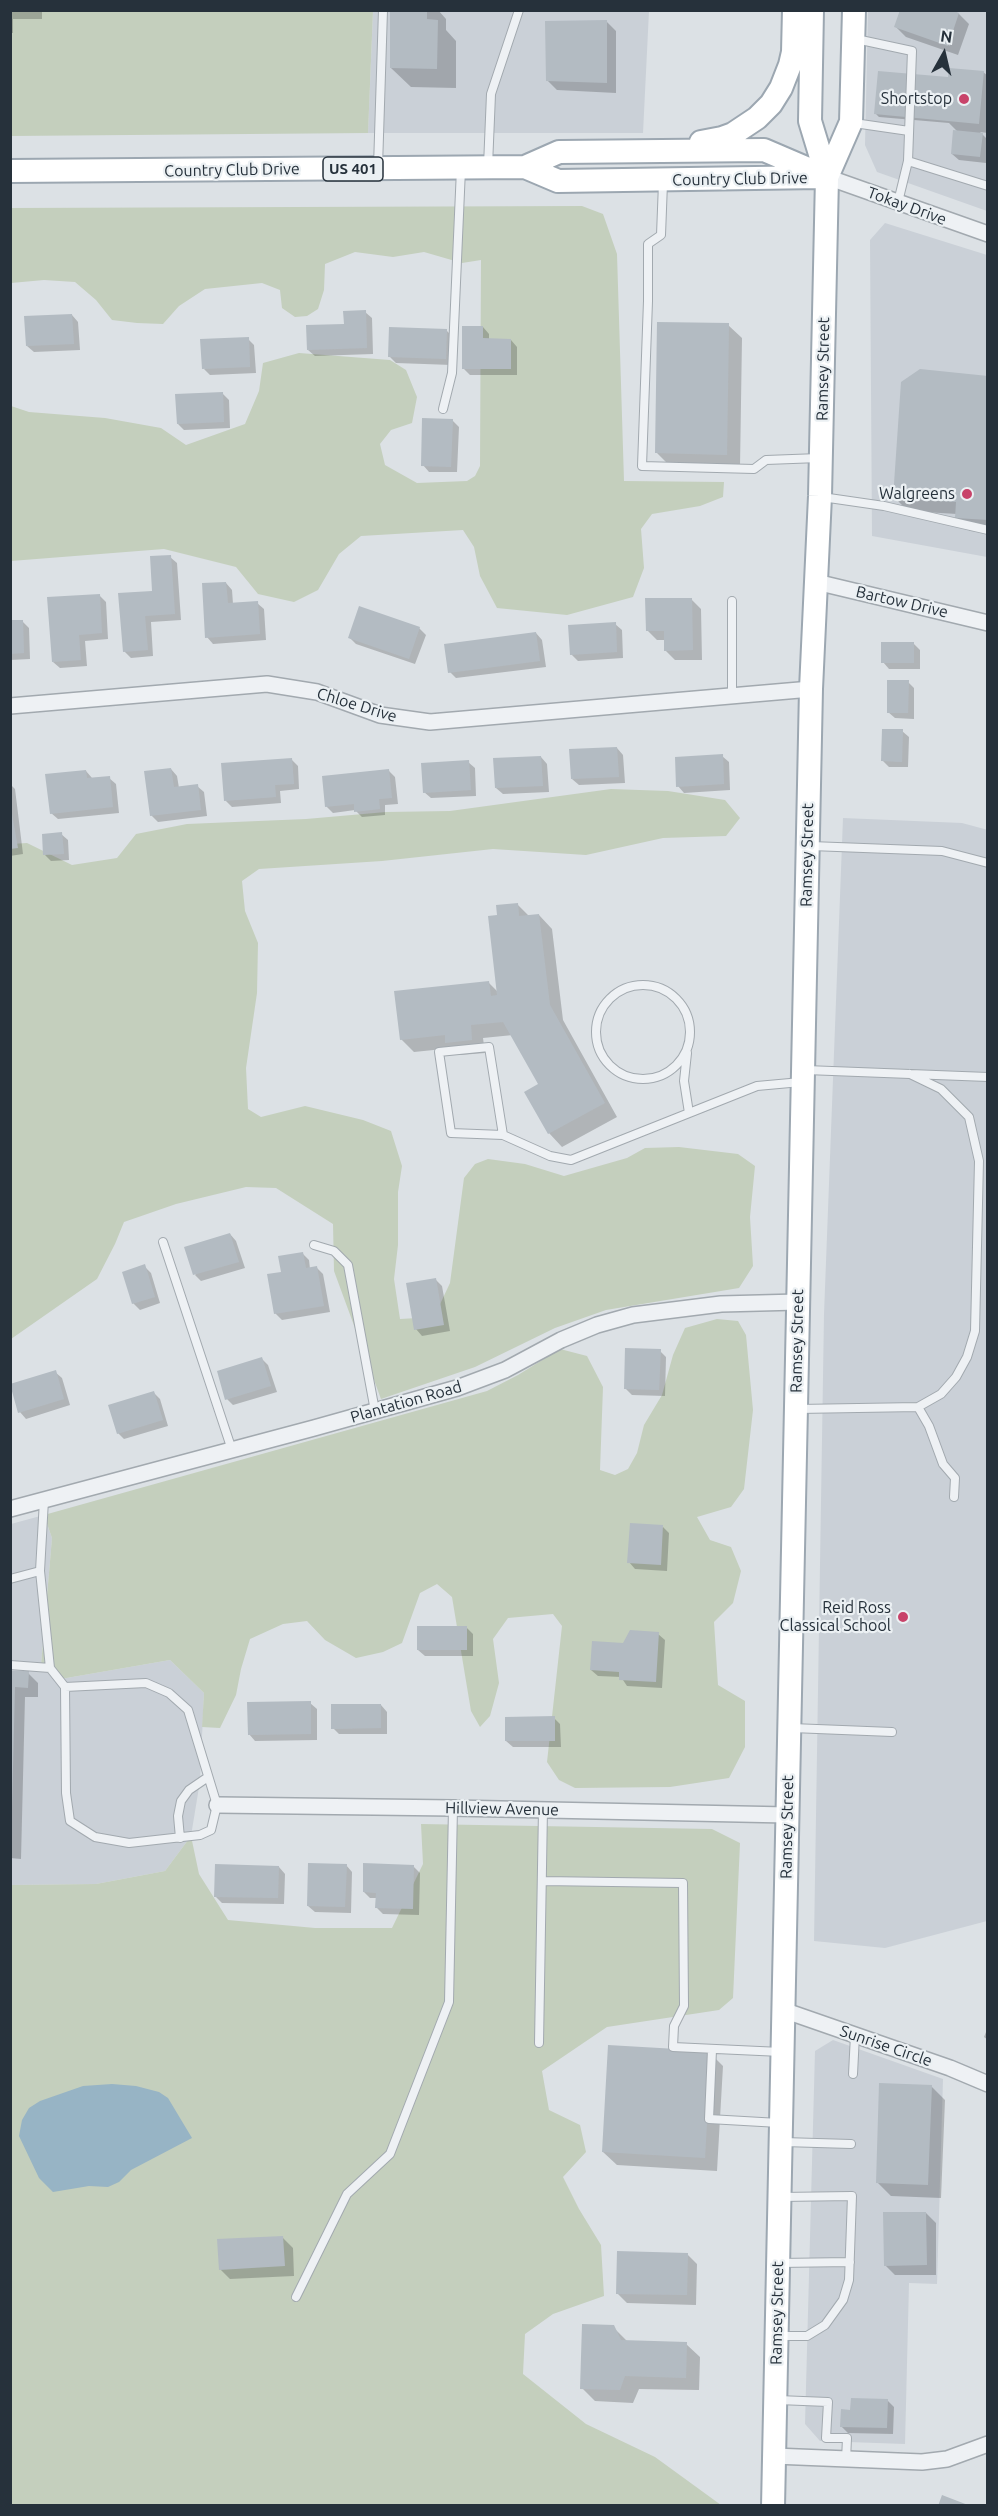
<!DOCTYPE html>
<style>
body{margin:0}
#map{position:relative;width:998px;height:2516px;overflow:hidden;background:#dce1e5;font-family:Ubuntu,sans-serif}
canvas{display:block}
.frame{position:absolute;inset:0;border:12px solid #26313b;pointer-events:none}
.north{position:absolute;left:914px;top:24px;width:60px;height:60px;-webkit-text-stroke:4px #ebf0f3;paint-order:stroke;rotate:8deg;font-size:16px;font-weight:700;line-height:24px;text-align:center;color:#26313b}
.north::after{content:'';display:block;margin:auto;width:21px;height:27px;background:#26313b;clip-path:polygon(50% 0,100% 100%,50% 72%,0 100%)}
</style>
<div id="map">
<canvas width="998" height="2516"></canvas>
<div class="frame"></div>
<div class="north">N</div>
</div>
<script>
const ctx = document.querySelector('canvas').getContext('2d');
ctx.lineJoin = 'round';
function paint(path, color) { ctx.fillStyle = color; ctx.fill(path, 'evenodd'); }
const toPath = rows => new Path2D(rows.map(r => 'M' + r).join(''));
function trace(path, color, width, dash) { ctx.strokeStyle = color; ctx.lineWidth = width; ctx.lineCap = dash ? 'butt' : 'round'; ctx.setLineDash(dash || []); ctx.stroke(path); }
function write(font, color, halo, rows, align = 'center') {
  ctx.font = font + ' Ubuntu,sans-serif'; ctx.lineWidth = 4.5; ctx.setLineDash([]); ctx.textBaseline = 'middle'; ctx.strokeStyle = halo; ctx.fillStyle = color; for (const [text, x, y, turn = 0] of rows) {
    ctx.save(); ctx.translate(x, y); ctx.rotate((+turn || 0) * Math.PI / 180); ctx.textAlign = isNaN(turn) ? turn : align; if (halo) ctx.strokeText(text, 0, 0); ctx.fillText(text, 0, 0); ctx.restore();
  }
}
const built = toPath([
 [373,11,649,11,643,133,368,133],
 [868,11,987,11,987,211,877,172,865,145],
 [885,223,987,255,987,557,872,536,870,240],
 [843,818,962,823,988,830,987,1921,885,1948,814,1941,824,1314],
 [44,1515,52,1538,41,1665,55,1680,170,1660,204,1693,200,1781,191,1836,165,1871,96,1884,11,1885,11,1524],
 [833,2040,943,2079,937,2284,909,2283,905,2444,820,2441,805,2424,815,2051]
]);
const green = toPath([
 [10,11,373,11,368,133,11,136],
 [582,206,603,214,617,254,624,481,724,482,723,497,700,506,652,514,641,529,644,568,633,597,567,615,497,608,480,576,474,547,463,530,361,536,339,554,318,590,294,602,258,594,236,567,164,549,11,561,11,406,29,412,105,418,161,428,186,445,245,424,259,391,263,363,299,353,390,360,406,370,417,397,412,423,391,430,380,444,385,465,417,483,467,481,475,476,480,466,481,260,462,263,424,252,393,257,355,252,325,264,324,290,318,309,307,316,295,317,282,308,280,290,262,283,205,289,179,306,163,324,137,323,112,320,96,300,75,282,44,280,11,283,11,208],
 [611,789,668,791,725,800,740,818,726,836,663,838,586,855,493,849,382,861,259,869,242,881,245,911,258,943,257,993,246,1068,248,1109,261,1117,305,1106,363,1120,391,1131,402,1166,398,1192,398,1245,394,1279,400,1319,434,1317,450,1283,464,1178,475,1164,488,1159,525,1164,564,1176,627,1158,645,1148,679,1147,738,1154,755,1166,750,1217,753,1266,739,1288,606,1310,555,1328,475,1367,381,1399,334,1271,333,1224,276,1188,246,1187,176,1204,124,1222,115,1244,97,1279,11,1339,11,844,27,843,72,865,117,858,136,834,187,824,306,819,386,812,450,811],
 [717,1319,738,1321,746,1335,753,1410,744,1489,731,1507,697,1517,710,1540,731,1547,741,1571,733,1603,714,1622,718,1685,745,1701,745,1747,729,1778,670,1787,575,1788,559,1780,547,1762,562,1626,553,1614,508,1618,493,1639,499,1683,490,1716,480,1727,471,1711,452,1597,437,1584,420,1593,402,1643,383,1652,356,1658,325,1640,307,1621,283,1624,250,1639,241,1669,236,1695,220,1728,202,1727,204,1693,170,1660,55,1680,41,1665,52,1538,44,1515,487,1391,518,1375,560,1349,587,1356,603,1387,600,1470,615,1475,628,1469,637,1453,644,1425,662,1395,673,1355,685,1328],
 [421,1824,712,1829,740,1843,733,1998,719,2010,607,2027,542,2071,549,2110,580,2125,586,2152,563,2177,579,2209,601,2245,604,2296,553,2314,525,2334,523,2374,586,2424,655,2457,721,2505,11,2505,10,1885,96,1884,165,1871,191,1836,199,1874,228,1920,315,1928,392,1928,423,1864]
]);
const water = toPath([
 [112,2084,136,2086,159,2092,168,2098,192,2138,131,2170,119,2182,108,2187,89,2186,53,2192,39,2178,19,2136,22,2120,29,2108,40,2101,83,2086]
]);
const shadow = toPath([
 [10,10,42,10,42,19,13,19,13,33,10,33],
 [392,10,438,10,446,19,446,30,456,41,456,88,411,87,391,68],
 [947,10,959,14,969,24,958,55,906,37,896,27],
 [606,21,616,31,616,93,557,90,547,80],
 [983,72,988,76,988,133,980,132,988,140,986,163,959,160,952,154,958,132,949,123,879,117,876,114,947,78],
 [365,312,372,318,373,354,315,356,308,350],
 [72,315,78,322,80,350,34,352,27,346],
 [728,325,742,338,740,467,670,466,657,453],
 [483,327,489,334,489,340,511,340,517,347,517,375,470,375,464,369],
 [446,330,453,337,452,365,396,363,390,357],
 [248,339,254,345,256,373,210,375,204,369],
 [988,378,988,532,970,531,956,517,957,514,908,511,895,498],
 [222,393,229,400,230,428,184,430,178,424],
 [452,420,459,427,457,472,429,472,423,465],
 [170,557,177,563,181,620,151,622,153,656,131,658,124,651],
 [226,583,232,590,233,604,257,603,264,609,266,640,213,644,207,637],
 [99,595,106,602,108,639,85,641,87,666,60,668,53,662],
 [691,599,701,609,702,660,675,660,665,650,665,640,657,640,647,630],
 [22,621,29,628,30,659,10,660,10,622],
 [615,624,622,630,623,658,578,661,571,654],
 [419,628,426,635,415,664,356,644,350,638],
 [536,633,542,640,546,667,456,678,450,672],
 [913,643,920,650,920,669,889,669,883,662],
 [908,682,914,688,914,719,895,718,888,712],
 [902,731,909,737,908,767,889,767,883,761],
 [617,748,623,755,625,783,579,785,572,779],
 [722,756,729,762,730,790,684,793,678,786],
 [541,757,547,764,549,792,503,794,496,788],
 [291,759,298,766,299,789,280,791,281,803,232,807,225,800],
 [468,762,475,768,476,796,431,798,424,792],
 [171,769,177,776,179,788,197,786,204,792,207,816,158,822,151,815],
 [86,771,92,778,109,778,116,784,119,813,58,819,51,813],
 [389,771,395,777,398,804,385,805,385,815,362,817,355,810,333,813,326,806],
 [10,784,15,789,23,854,10,856],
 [61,834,68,840,69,860,51,861,45,855],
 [517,904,529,916,539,915,552,929,563,1020,617,1117,562,1147,549,1133,540,1085,513,1035,483,1038,485,1053,460,1055,453,1048,414,1052,401,1039,488,982,499,993,498,916],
 [230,1234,236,1241,245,1268,201,1281,195,1275],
 [302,1253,309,1260,310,1269,317,1268,323,1274,330,1312,282,1320,275,1313,282,1273],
 [144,1266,151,1273,160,1303,140,1310,133,1303],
 [435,1279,442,1286,450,1331,422,1336,416,1329],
 [660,1351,666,1357,665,1396,632,1395,625,1388],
 [262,1359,268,1365,277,1392,233,1405,227,1399],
 [55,1372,62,1378,70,1405,26,1419,20,1412],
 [154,1393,160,1399,168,1426,124,1439,118,1433],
 [663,1527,669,1533,667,1571,635,1569,629,1562],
 [466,1627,473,1634,473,1656,425,1656,418,1650],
 [658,1634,665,1640,662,1688,627,1686,621,1677,598,1676,591,1670,624,1644],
 [10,1672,28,1673,38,1683,38,1697,25,1697,21,1859,10,1858],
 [310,1703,317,1709,317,1740,255,1741,249,1734],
 [381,1705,387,1712,387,1734,339,1734,333,1728],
 [554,1718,560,1724,561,1747,513,1747,506,1741],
 [346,1865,352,1872,351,1913,315,1912,308,1906],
 [413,1866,420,1873,419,1915,383,1914,377,1908,377,1898,370,1898,364,1892],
 [279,1867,285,1874,284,1904,222,1903,216,1897],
 [988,2027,988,2040,984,2037],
 [710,2053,723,2066,717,2171,617,2165,603,2152],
 [931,2086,945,2100,941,2198,891,2196,877,2182],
 [926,2213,936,2223,936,2275,895,2275,885,2265],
 [283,2238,293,2248,294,2276,230,2279,220,2269],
 [687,2254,697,2264,696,2305,627,2303,617,2293],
 [613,2327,627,2341,686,2344,700,2357,699,2390,639,2389,633,2403,595,2401,582,2388],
 [887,2400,894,2407,893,2434,848,2433,841,2426,852,2411]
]);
const building = toPath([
 [390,10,427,10,427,19,438,20,437,69,390,68],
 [900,10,952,10,959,13,948,46,894,27],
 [607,20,607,83,546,81,545,21],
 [949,68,984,71,979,124,874,114,878,71,948,77],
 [953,130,983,133,980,157,951,154],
 [366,310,367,348,307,350,306,325,344,324,343,311],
 [72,314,74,344,26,346,24,316],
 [657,322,729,323,727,455,655,453],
 [462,326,483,326,483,338,511,339,511,369,462,369],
 [389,327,447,329,446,359,388,357],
 [249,337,250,367,202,369,200,339],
 [920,369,988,376,988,520,955,518,956,502,893,498,901,382],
 [223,392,224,422,177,424,175,394],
 [422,418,453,419,451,467,421,466],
 [171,555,175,614,145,616,148,650,123,652,118,593,152,591,150,556],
 [226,582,228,603,258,601,260,634,205,638,202,583],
 [100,594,102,633,79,635,81,660,52,662,47,597],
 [645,598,692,598,693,650,664,651,664,631,646,631],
 [359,606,420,627,409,659,348,638],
 [10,620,23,620,24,653,10,654],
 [616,622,617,652,570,655,568,625],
 [536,632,540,661,448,673,444,644],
 [881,642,914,642,914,663,881,663],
 [887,680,909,680,908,713,887,713],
 [882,729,903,729,902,762,881,761],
 [617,747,619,777,571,779,569,749],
 [723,754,724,784,676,787,675,757],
 [541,756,543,786,495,788,493,758],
 [292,758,294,784,275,785,276,797,224,801,221,763],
 [469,760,471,790,423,793,421,763],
 [171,768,174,787,198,784,201,810,150,816,144,771],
 [389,769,392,798,379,799,380,809,354,812,354,804,325,807,322,776],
 [86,770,87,778,110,776,113,807,50,814,45,774],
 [10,803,18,848,10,849],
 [62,832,64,854,43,855,42,834],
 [518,903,519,916,539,914,550,1005,605,1103,548,1134,524,1092,538,1084,503,1022,471,1025,472,1040,445,1043,445,1035,400,1040,394,991,489,981,491,996,497,995,488,916,497,915,496,905],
 [230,1233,239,1262,193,1275,184,1247],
 [303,1252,306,1268,317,1266,324,1306,274,1314,267,1274,281,1272,278,1256],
 [145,1264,155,1297,132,1304,122,1272],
 [436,1278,444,1325,414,1330,406,1283],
 [625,1348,661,1349,659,1390,624,1389],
 [262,1357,271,1386,225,1400,217,1371],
 [56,1370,64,1399,18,1413,10,1384],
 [154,1391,163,1420,117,1434,108,1405],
 [630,1523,663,1525,661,1565,627,1563],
 [417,1626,467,1626,467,1650,417,1650],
 [630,1630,659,1632,656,1682,619,1680,619,1672,590,1670,592,1641,623,1643],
 [10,1671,29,1671,28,1688,15,1687,12,1808,10,1808],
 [311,1701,311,1734,248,1735,247,1702],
 [331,1704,381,1704,381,1728,331,1729],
 [555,1716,555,1741,505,1741,505,1717],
 [308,1863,347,1864,345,1907,307,1906],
 [363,1863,414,1865,413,1909,375,1908,376,1893,363,1892],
 [215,1864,279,1866,278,1898,214,1897],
 [608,2045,711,2051,705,2158,602,2152],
 [879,2083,932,2085,928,2185,876,2183],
 [883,2212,926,2212,927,2265,884,2266],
 [283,2236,285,2266,219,2270,217,2239],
 [617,2251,688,2253,687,2295,616,2294],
 [582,2324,614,2325,621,2340,687,2342,686,2378,625,2376,620,2390,580,2389],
 [851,2398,888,2399,887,2428,840,2427,841,2409,850,2410],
 [942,2495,968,2505,968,2506,938,2506]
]);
const service = toPath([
 [856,39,912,51,908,161,988,186],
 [854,123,909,131],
 [488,166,491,94,519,10],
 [378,167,383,10],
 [663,183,661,235,648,244,648,301,642,466,754,469,766,460,819,458],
 [898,202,908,161],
 [443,409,452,373,461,169],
 [822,497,884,506,988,530],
 [732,601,732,696],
 [811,846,942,851,988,863],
 '596 1032a47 47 0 1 1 94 0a47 47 0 1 1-94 0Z',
 [687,1053,684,1081,689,1113],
 [806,1070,988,1077],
 [503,1135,489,1047,439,1052,451,1133,503,1135,550,1156,571,1160,757,1086,801,1082],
 [163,1242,232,1450],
 [314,1245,334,1251,348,1265,375,1411],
 [918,1407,929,1426,943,1464,955,1478,954,1497],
 [798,1409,918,1407,941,1394,956,1377,967,1357,975,1331,979,1161,969,1117,941,1089,910,1074],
 [44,1500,40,1571,50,1668,65,1687,66,1793,70,1821,95,1837,129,1843,200,1835,211,1830,217,1805,188,1710,169,1693,146,1683,65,1687],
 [10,1579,40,1571],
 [10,1665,50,1668],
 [792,1728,892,1732],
 [180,1838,178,1816,181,1801,189,1790,208,1777],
 [542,1881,683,1883,684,2006,674,2026,673,2047,781,2052],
 [539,2043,543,1809],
 [712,2050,709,2119,779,2123],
 [853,2074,855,2035],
 [783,2142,851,2144],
 [779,2263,850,2262],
 [296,2297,347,2194,390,2154,449,2002,453,1808],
 [778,2336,807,2336,825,2325,843,2300,849,2280,852,2196,780,2197],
 [778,2400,828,2402,826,2438,847,2438,846,2460]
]);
const minor = toPath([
 [827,177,988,234],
 [816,582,988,623],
 [10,706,267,684,317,692,380,715,430,722,811,689],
 [10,1509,314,1428,457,1388,505,1370,561,1340,597,1325,633,1315,721,1304,798,1302],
 [217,1805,453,1808,787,1815],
 [783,2010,950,2068,988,2084],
 [774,2456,922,2462,947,2459,988,2444]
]);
const primary = toPath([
 [701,142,722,138,733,134,757,118,771,104,781,88,790,65,793,52,794,10],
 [525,167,558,181,820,177],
 [10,171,525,167,559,152,764,150,827,177],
 [827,177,851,122,854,10],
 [773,2506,811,689,820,496,827,177,810,121,812,10]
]);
const markers = [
 [964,99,6,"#c8436a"],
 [967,494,6,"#c8436a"],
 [903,1617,6,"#c8436a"]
];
const shields = [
 [353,169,60]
];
const shieldNames = [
 ["US 401",353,169]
];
const poiNames = [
 ["Shortstop",952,99],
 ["Walgreens",955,494],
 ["Reid Ross",891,1608],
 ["Classical School",891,1626]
];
const streetNames = [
 ["Country Club Drive",232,170,-1],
 ["Country Club Drive",740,179,-1],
 ["Tokay Drive",907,206,20],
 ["Ramsey Street",823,369,-89],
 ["Bartow Drive",902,602,13],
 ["Chloe Drive",357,705,17],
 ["Ramsey Street",807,855,-89],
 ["Ramsey Street",797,1341,-89],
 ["Plantation Road",406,1402,-16],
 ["Hillview Avenue",502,1809,1],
 ["Ramsey Street",787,1827,-89],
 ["Sunrise Circle",886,2046,19],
 ["Ramsey Street",777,2313,-89]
];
paint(built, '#cad0d7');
paint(green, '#c4cfbd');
paint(water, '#97b4c5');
paint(shadow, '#0003');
paint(building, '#b3bbc2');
trace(service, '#a2a9af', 10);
trace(minor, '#a2a9af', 18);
trace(primary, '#9ca7b1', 26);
trace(service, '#eef1f4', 8);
trace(minor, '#eef1f4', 15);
trace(primary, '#fff', 22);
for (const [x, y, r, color] of markers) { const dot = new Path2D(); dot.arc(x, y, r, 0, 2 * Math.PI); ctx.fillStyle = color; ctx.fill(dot); trace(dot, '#ebf0f3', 2); }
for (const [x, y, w] of shields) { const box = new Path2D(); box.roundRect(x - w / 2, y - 12, w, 24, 4.5); ctx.fillStyle = '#ebf0f3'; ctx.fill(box); trace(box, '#26313b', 1.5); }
write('bold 15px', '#26313b', null, shieldNames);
write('16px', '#26313b', '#ebf0f3', poiNames, 'right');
write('16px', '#26313b', '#ebf0f3', streetNames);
</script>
